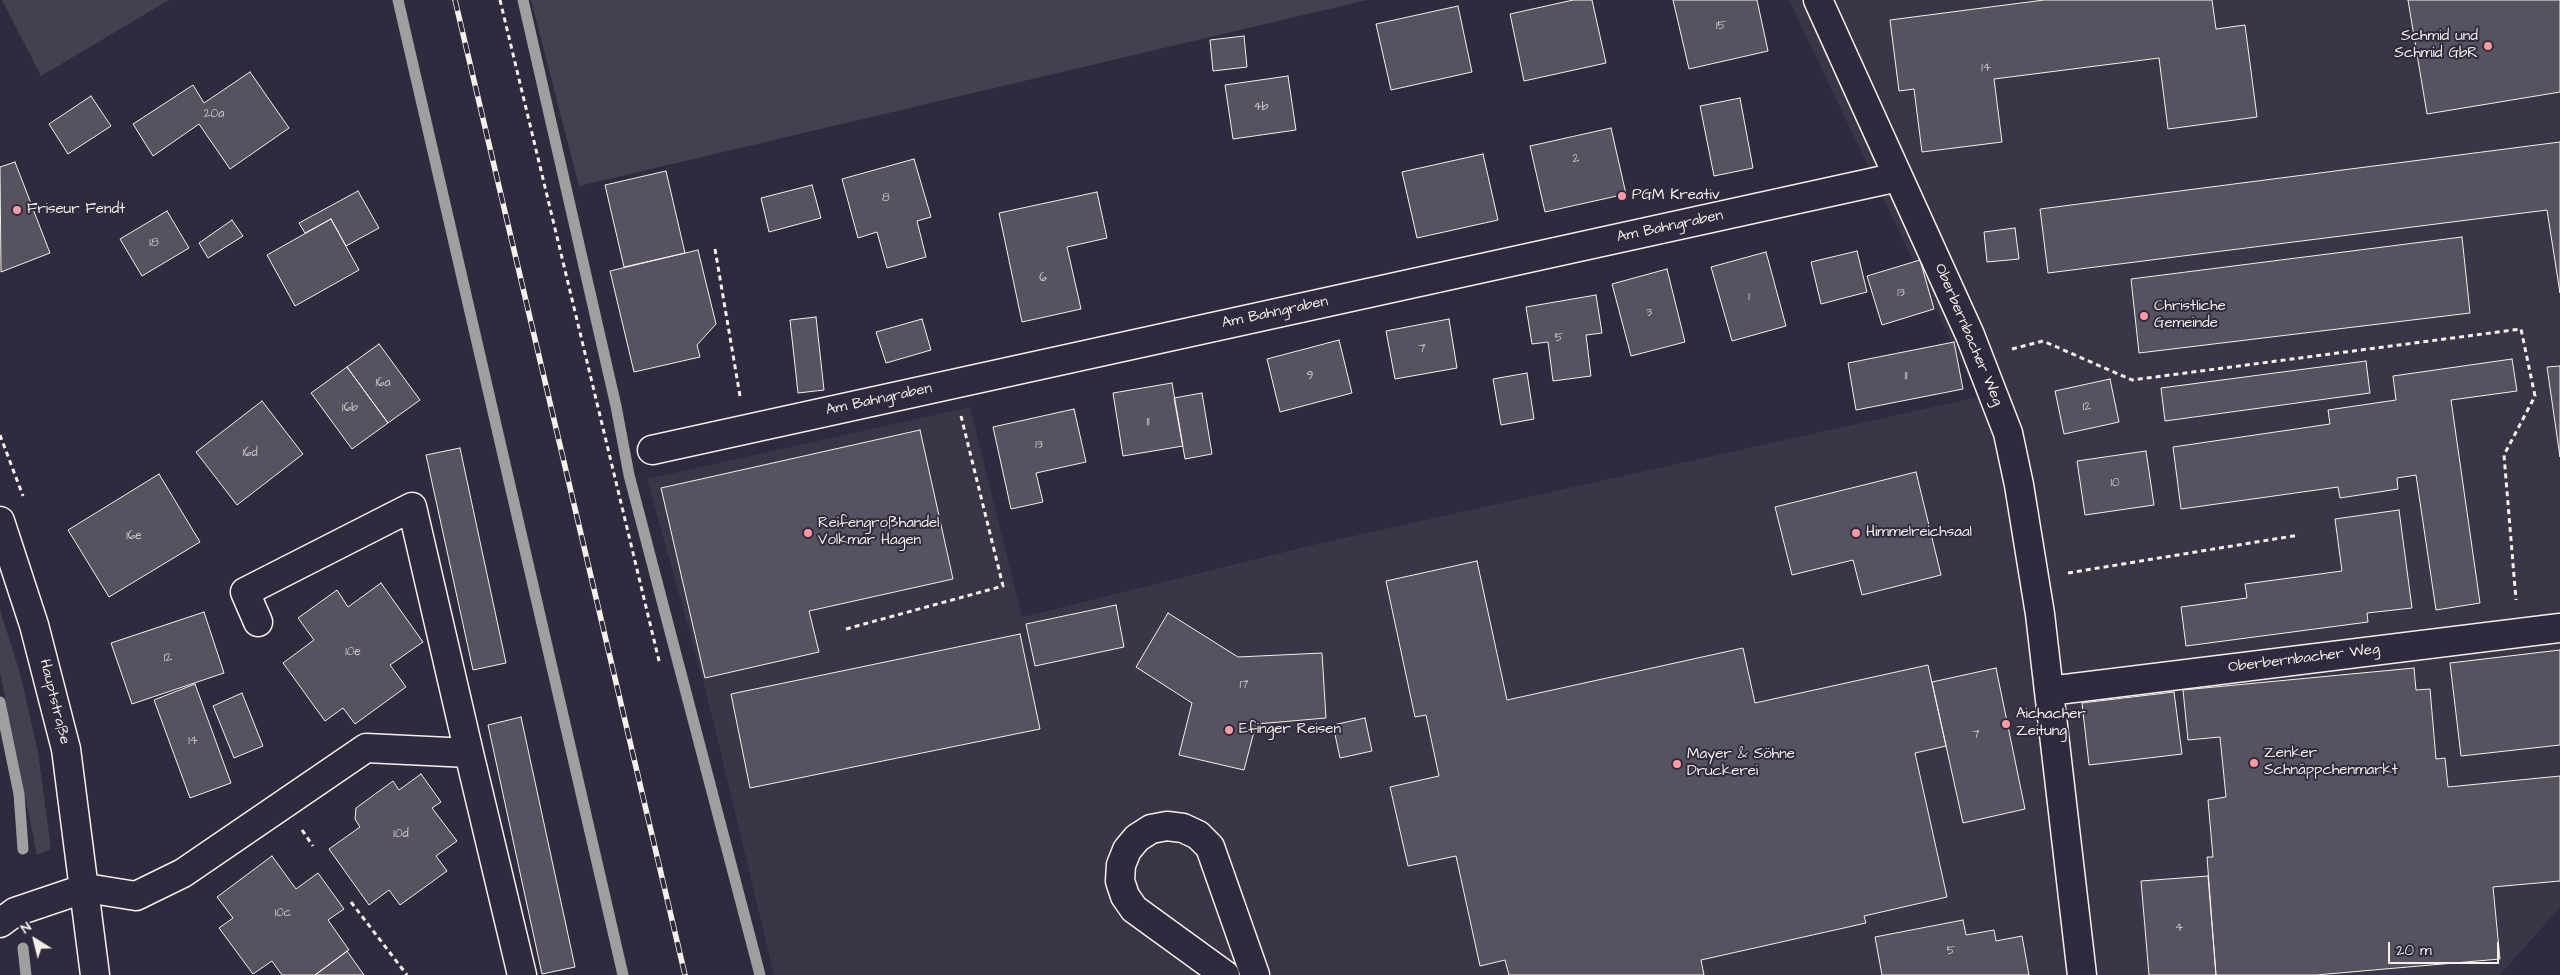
<!DOCTYPE html>
<meta charset="utf-8">
<style>
body{margin:0}
#map{position:relative;width:2560px;height:975px;overflow:hidden;background:#2f2a3d;font-family:"Architects Daughter",sans-serif}
canvas{display:block}
.north{position:absolute;left:10px;top:915px;width:50px;height:50px;-webkit-text-stroke:4px #2f2a3d;paint-order:stroke;rotate:324deg;font-size:14px;font-weight:700;line-height:20px;text-align:center;color:#f4f1e8}
.north::after{content:'';display:block;margin:auto;width:18px;height:22px;background:#f4f1e8;clip-path:polygon(50% 0,100% 100%,50% 72%,0 100%)}
.scale{position:absolute;left:2388px;top:942px;width:111px;height:22px;box-sizing:border-box;border:2px solid #f4f1e8;border-top:0;padding-left:6px;font-size:15px;line-height:18px;white-space:nowrap;color:#f4f1e8;-webkit-text-stroke:4px #2f2a3d;paint-order:stroke}
</style>
<div id="map">
<canvas width="2560" height="975"></canvas>
<div class="north">N</div>
<div class="scale">20 m</div>
</div>
<script>
const ctx = document.querySelector('canvas').getContext('2d');
ctx.lineJoin = 'round';
function paint(path, color) { ctx.fillStyle = color; ctx.fill(path, 'evenodd'); }
const toPath = rows => new Path2D(rows.map(r => 'M' + r).join(''));
function trace(path, color, width, dash) { ctx.strokeStyle = color; ctx.lineWidth = width; ctx.lineCap = dash ? 'butt' : 'round'; ctx.setLineDash(dash || []); ctx.stroke(path); }
function write(font, color, halo, rows, align = 'center') {
  ctx.font = font + ' "Architects Daughter",sans-serif'; ctx.lineWidth = 4; ctx.setLineDash([]); ctx.textBaseline = 'middle'; ctx.strokeStyle = halo; ctx.fillStyle = color; for (const [text, x, y, turn = 0] of rows) {
    ctx.save(); ctx.translate(x, y); ctx.rotate((+turn || 0) * Math.PI / 180); ctx.textAlign = isNaN(turn) ? turn : align; if (halo) ctx.strokeText(text, 0, 0); ctx.fillText(text, 0, 0); ctx.restore();
  }
}
const built = toPath([
 [1789,0,2560,0,2560,907,2500,975,774,975,707,695,647,479,970,407,1022,617,1322,543,1978,397]
]);
const green = toPath([
 [2,0,169,0,41,76],
 [531,0,1367,0,579,186],
 [0,610,20,673,38,752,51,849,37,855,0,673]
]);
const stream = toPath([
 [398,0,623,975],
 [523,0,616,406,629,475,760,975],
 [0,702,19,794,23,849],
 [23,948,26,975]
]);
const building = toPath([
 [1573,0,1592,0,1606,63,1524,81,1510,14,1573,0],
 [1673,0,1757,0,1768,51,1689,69,1673,0],
 [2044,0,2212,0,2216,29,2245,25,2257,117,2168,129,2159,58,1994,79,2002,142,1922,152,1914,89,1899,91,1890,20,2044,0],
 [2408,0,2560,0,2560,92,2427,114,2408,0],
 [1458,6,1472,72,1391,90,1376,24,1458,6],
 [1244,36,1247,67,1213,71,1210,40,1244,36],
 [250,72,289,128,230,169,199,124,153,156,133,124,193,85,204,103,250,72],
 [1288,76,1296,130,1233,139,1225,85,1288,76],
 [91,96,111,126,68,154,49,124,91,96],
 [1740,98,1753,168,1714,176,1700,106,1740,98],
 [1611,128,1626,194,1545,212,1530,146,1611,128],
 [2560,142,2560,293,2547,210,2048,273,2040,209,2560,142],
 [1483,154,1498,220,1417,238,1402,172,1483,154],
 [914,159,931,217,917,221,926,257,887,268,877,232,858,238,842,179,914,159],
 [15,162,50,253,1,272,0,167,15,162],
 [666,171,685,253,624,267,605,185,666,171],
 [812,185,821,218,769,232,761,198,812,185],
 [358,191,379,228,346,246,331,219,305,233,299,223,358,191],
 [1097,192,1107,238,1067,247,1081,309,1022,322,999,213,1097,192],
 [167,211,189,248,142,276,120,239,167,211],
 [331,219,359,270,295,306,267,255,331,219],
 [232,220,243,236,208,258,199,243,232,220],
 [2015,228,2019,259,1987,262,1984,232,2015,228],
 [2462,237,2470,313,2139,353,2131,279,2462,237],
 [698,250,716,324,697,345,700,357,634,372,610,271,698,250],
 [1857,251,1867,292,1821,304,1811,262,1857,251],
 [1766,252,1786,326,1732,341,1711,267,1766,252],
 [1920,260,1934,309,1882,325,1867,276,1920,260],
 [1667,269,1685,342,1631,356,1612,284,1667,269],
 [1596,295,1602,333,1586,335,1591,376,1553,381,1548,342,1532,344,1526,307,1596,295],
 [816,317,824,390,798,393,790,320,816,317],
 [922,319,931,350,886,363,876,332,922,319],
 [1449,319,1457,368,1395,379,1386,331,1449,319],
 [1339,340,1352,393,1280,412,1267,359,1339,340],
 [1954,342,1963,389,1856,410,1848,363,1954,342],
 [379,344,420,400,388,423,347,367,379,344],
 [2512,359,2517,391,2451,400,2480,603,2436,610,2416,475,2397,478,2398,489,2340,498,2338,487,2181,509,2173,447,2330,424,2328,410,2396,400,2393,376,2512,359],
 [2366,361,2370,393,2165,421,2161,388,2366,361],
 [2560,366,2560,457,2547,367,2560,366],
 [347,367,388,423,352,449,311,393,347,367],
 [1527,373,1534,419,1501,425,1493,379,1527,373],
 [2110,379,2119,422,2064,434,2055,391,2110,379],
 [1172,383,1183,446,1123,456,1113,393,1172,383],
 [1202,393,1212,454,1185,459,1174,398,1202,393],
 [262,401,303,454,237,505,196,452,262,401],
 [1074,409,1086,462,1036,473,1043,502,1011,509,993,427,1074,409],
 [920,430,953,579,809,611,819,652,705,678,661,488,920,430],
 [460,448,506,663,473,670,426,455,460,448],
 [2146,451,2154,505,2085,515,2077,461,2146,451],
 [1916,472,1941,575,1862,595,1853,560,1792,575,1775,507,1916,472],
 [159,474,200,542,109,597,68,530,159,474],
 [2399,510,2412,608,2367,613,2368,622,2186,646,2181,607,2247,598,2245,584,2342,571,2335,519,2399,510],
 [1477,561,1507,700,1743,648,1755,703,1928,665,1946,746,1915,753,1947,897,1864,916,1866,923,1701,960,1704,975,1509,975,1505,960,1480,966,1456,856,1408,866,1390,787,1439,776,1426,715,1415,717,1386,581,1477,561],
 [381,583,423,642,390,665,406,687,355,724,343,708,325,721,283,663,314,640,298,618,337,590,348,607,381,583],
 [1116,605,1124,647,1035,666,1026,624,1116,605],
 [204,612,224,673,132,704,111,643,204,612],
 [1168,613,1238,657,1322,653,1326,718,1256,724,1244,770,1179,755,1192,703,1136,667,1168,613],
 [1020,634,1040,729,750,788,731,694,1020,634],
 [2560,650,2560,745,2461,756,2450,663,2560,650],
 [1996,668,2025,809,1963,823,1932,682,1996,668],
 [2414,668,2416,690,2430,689,2436,759,2445,758,2448,787,2560,776,2560,881,2493,887,2500,959,2316,975,2216,975,2207,857,2213,857,2208,800,2226,797,2220,737,2188,740,2183,690,2414,668],
 [195,684,231,783,190,798,154,700,195,684],
 [2174,692,2182,754,2089,765,2082,703,2174,692],
 [242,693,263,746,234,758,213,706,242,693],
 [521,717,575,967,542,974,488,725,521,717],
 [1365,718,1372,751,1340,758,1333,725,1365,718],
 [421,774,441,802,432,808,457,841,436,856,447,871,400,905,389,890,369,905,329,849,360,827,355,819,356,808,393,781,399,790,421,774],
 [272,856,296,889,318,873,344,909,328,920,349,950,315,975,282,975,272,961,253,974,219,928,233,918,217,897,272,856],
 [2208,876,2216,975,2149,975,2141,881,2208,876],
 [1963,920,1966,935,1994,930,1996,941,2022,936,2029,975,1882,975,1875,937,1963,920],
 [347,951,364,975,315,975,347,951]
]);
const path = toPath([
 [500,0,660,665],
 [715,249,740,396],
 [2012,349,2043,341,2132,380,2521,329,2535,396,2504,455,2516,600],
 [0,435,23,496],
 [2068,573,2299,535],
 [846,629,1003,586,961,416],
 [302,830,313,846],
 [351,902,407,975]
]);
const minor = toPath([
 [1818,0,1970,335,2008,433,2019,485,2040,614,2082,975],
 [652,450,1898,177],
 [2049,691,2560,628],
 [469,753,522,975],
 [0,923,15,912,86,888,136,896,183,873,366,748,469,753,412,507,245,592,258,622],
 [1225,975,1134,909,1125,896,1120,881,1121,865,1127,850,1137,838,1151,829,1167,826,1183,828,1198,835,1210,847,1255,975]
]);
const major = toPath([
 [0,521,34,625,66,749,95,975]
]);
const rail = toPath([
 [455,0,685,975]
]);
const markers = [
 [2488,46,5,"#ff9aa2"],
 [1622,196,5,"#ff9aa2"],
 [17,210,5,"#ff9aa2"],
 [2144,316,5,"#ff9aa2"],
 [808,533,5,"#ff9aa2"],
 [1856,533,5,"#ff9aa2"],
 [2006,724,5,"#ff9aa2"],
 [1229,730,5,"#ff9aa2"],
 [2254,763,5,"#ff9aa2"],
 [1677,764,5,"#ff9aa2"]
];
const numberNames = [
 ["15",1721,26],
 ["14",1986,68],
 ["4b",1261,107],
 ["20a",214,114],
 ["2",1576,159],
 ["8",886,198],
 ["18",154,243],
 ["6",1043,278],
 ["13",1901,293],
 ["1",1749,297],
 ["3",1649,313],
 ["5",1559,338],
 ["7",1422,349],
 ["9",1310,376],
 ["11",1906,376],
 ["16a",383,383],
 ["12",2087,407],
 ["16b",350,408],
 ["11",1148,422],
 ["13",1039,445],
 ["16d",250,453],
 ["10",2115,483],
 ["16e",134,536],
 ["10e",353,652],
 ["12",168,658],
 ["17",1244,685],
 ["7",1976,735],
 ["14",193,741],
 ["10d",401,834],
 ["10c",283,913],
 ["4",2179,928],
 ["5",1951,951]
];
const poiNames = [
 ["Schmid und",2478,37,"right"],
 ["Schmid GbR",2478,54,"right"],
 ["PGM Kreativ",1632,196],
 ["Friseur Fendt",27,210],
 ["Christliche",2154,307],
 ["Gemeinde",2154,324],
 ["Reifengroßhandel",818,524],
 ["Volkmar Hagen",818,541],
 ["Himmelreichsaal",1866,533],
 ["Aichacher",2016,715],
 ["Zeitung",2016,732],
 ["Efinger Reisen",1239,730],
 ["Zenker",2264,754],
 ["Schnäppchenmarkt",2264,771],
 ["Mayer & Söhne",1687,755],
 ["Druckerei",1687,772]
];
const streetNames = [
 ["Am Bahngraben",1670,227,-12],
 ["Am Bahngraben",1275,313,-12],
 ["Oberbernbacher Weg",1968,335,67],
 ["Am Bahngraben",879,400,-12],
 ["Oberbernbacher Weg",2304,659,-7],
 ["Hauptstraße",54,702,76]
];
paint(built, '#3b3647');
paint(green, '#454050');
trace(stream, '#a19ea0', 11);
paint(building, '#56525f');
trace(building, '#f4f1e8', 1);
trace(minor, '#f4f1e8', 31);
trace(major, '#f4f1e8', 31);
trace(path, '#f4f1e8', 3, [5, 4]);
trace(minor, '#2f2a3d', 28);
trace(major, '#2f2a3d', 28);
trace(rail, '#f4f1e8', 5.5);
trace(rail, '#2f2a3d', 4, [11]);
for (const [x, y, r, color] of markers) { const dot = new Path2D(); dot.arc(x, y, r, 0, 2 * Math.PI); ctx.fillStyle = color; ctx.fill(dot); trace(dot, '#2f2a3d', 2); }
write('12px', '#ccc9c6', null, numberNames);
write('15px', '#f4f1e8', '#2f2a3d', poiNames, 'left');
write('15px', '#f4f1e8', '#2f2a3d', streetNames);
</script>
